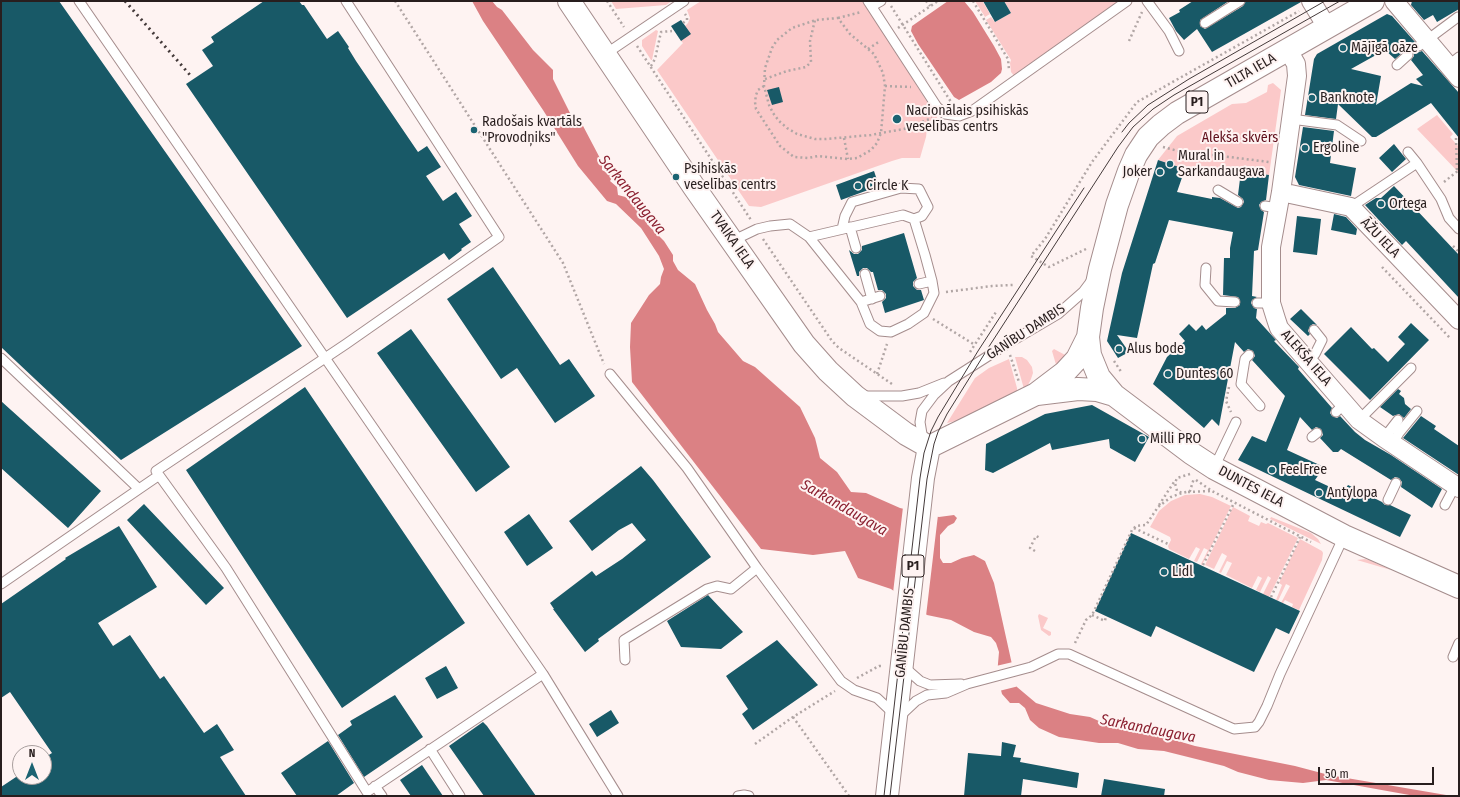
<!DOCTYPE html>
<meta charset="utf-8">
<style>
body{margin:0}
#map{position:relative;width:1460px;height:797px;overflow:hidden;background:#fef3f2;font-family:"Fira Sans Condensed",sans-serif}
canvas{display:block}
.frame{position:absolute;inset:0;border:2px solid #281e1e;pointer-events:none}
.north{position:absolute;left:12px;top:745px;width:40px;height:40px;box-sizing:border-box;background:#fef3f2;border:1px solid #a89e9d;border-radius:50%;rotate:0deg;font-size:11px;font-weight:700;line-height:16px;text-align:center;color:#281e1e}
.north::after{content:'';display:block;margin:auto;width:14px;height:18px;background:#1b6372;clip-path:polygon(50% 0,100% 100%,50% 72%,0 100%)}
.scale{position:absolute;left:1318px;top:767px;width:116px;height:18px;box-sizing:border-box;border:2px solid #281e1e;border-top:0;padding-left:5px;font-size:12px;line-height:14px;white-space:nowrap;color:#281e1e;-webkit-text-stroke:3px #fef3f2;paint-order:stroke}
</style>
<div id="map">
<canvas width="1460" height="797"></canvas>
<div class="frame"></div>
<div class="north">N</div>
<div class="scale">50 m</div>
</div>
<script>
const ctx = document.querySelector('canvas').getContext('2d');
ctx.lineJoin = 'round';
function paint(path, color) { ctx.fillStyle = color; ctx.fill(path, 'evenodd'); }
const toPath = rows => new Path2D(rows.map(r => 'M' + r).join(''));
function trace(path, color, width, dash) { ctx.strokeStyle = color; ctx.lineWidth = width; ctx.lineCap = dash ? 'butt' : 'round'; ctx.setLineDash(dash || []); ctx.stroke(path); }
function write(font, color, halo, rows, align = 'center') {
  ctx.font = font + ' "Fira Sans Condensed",sans-serif'; ctx.lineWidth = 4; ctx.setLineDash([]); ctx.textBaseline = 'middle'; ctx.strokeStyle = halo; ctx.fillStyle = color; for (const [text, x, y, turn = 0] of rows) {
    ctx.save(); ctx.translate(x, y); ctx.rotate((+turn || 0) * Math.PI / 180); ctx.textAlign = isNaN(turn) ? turn : align; if (halo) ctx.strokeText(text, 0, 0); ctx.fillText(text, 0, 0); ctx.restore();
  }
}
const green = toPath([
 [611,1,672,1,666,5,616,9],
 [701,1,863,1,938,119,928,121,926,137,920,158,902,158,892,161,761,207,749,206,657,70,683,43,681,41,685,26,688,23,690,18,687,10],
 [975,1,985,1,983,2,990,14,985,17],
 [1004,1,1120,1,1015,77,1011,72,1010,63,1011,60,986,20,991,17,995,22,1011,13],
 [656,30,658,31,652,60,651,60,642,46,642,40],
 [1273,83,1281,90,1269,175,1241,171,1185,169,1158,160,1177,136,1232,104,1246,103,1267,92,1268,85],
 [1437,115,1453,134,1450,137,1459,147,1459,173,1417,129],
 [1054,349,1067,356,1057,368,1052,351],
 [1015,357,1022,357,1027,360,1032,367,1033,373,1031,379,1028,385,1024,389],
 [1009,359,1017,388,1017,393,960,420,947,423,975,378,989,368],
 [1200,494,1212,497,1231,506,1202,565,1201,564,1208,550,1204,548,1197,562,1194,561,1200,549,1196,547,1189,559,1169,549,1168,546,1171,540,1170,537,1150,527,1159,511,1171,501,1185,495],
 [1233,507,1250,516,1248,521,1259,526,1261,522,1266,524,1268,523,1298,538,1269,597,1263,594,1271,578,1268,576,1260,592,1256,590,1262,578,1258,576,1252,588,1226,575,1232,563,1227,561,1221,573,1219,572,1227,556,1222,553,1214,569,1205,565],
 [1271,517,1311,533,1318,539,1321,544,1270,519],
 [1300,539,1322,551,1323,553,1322,560,1299,610,1292,607,1293,604,1285,600,1283,603,1281,603,1290,586,1286,584,1278,601,1276,600,1282,585,1279,583],
 [1365,559,1369,560,1391,570,1357,560],
 [1039,614,1048,618,1043,628,1051,632,1051,635,1049,636,1041,630,1038,616]
]);
const water = toPath([
 [472,1,492,1,497,7,502,10,533,50,553,70,553,79,570,113,582,124,602,162,602,170,613,176,610,181,617,187,618,195,633,199,641,207,647,224,664,241,673,255,673,261,678,270,695,284,707,310,715,324,718,332,743,361,755,367,800,407,815,438,820,458,837,472,851,492,866,493,900,508,939,517,954,515,957,518,954,523,948,526,940,535,940,558,943,563,951,563,962,558,974,555,985,561,994,583,1017,687,1036,703,1070,714,1090,717,1110,726,1144,731,1195,746,1295,766,1329,775,1452,796,1415,796,1326,780,1303,783,1269,780,1238,772,1224,766,1164,751,1138,749,1118,743,1099,743,1059,737,1039,728,1030,720,1025,708,1019,703,1010,703,1002,694,997,675,999,652,996,643,991,637,974,632,951,620,927,615,891,589,858,578,845,551,813,555,761,549,632,382,630,347,631,323,649,295,660,284,661,277,664,269,659,256,641,228,616,204,607,201,578,166,543,110,483,21],
 [948,1,964,1,973,12,994,46,1001,59,1002,69,1001,73,991,82,959,100,954,97,918,44,911,31,912,26]
]);
const pier = toPath([
 [903,507,938,515,926,616,893,593],
 [1013,662,1019,686,999,691,995,676,996,666]
]);
const building = toPath([
 [1,1,59,1,302,346,121,460,1,347],
 [264,1,299,1,302,5,304,5,327,39,338,31,349,47,348,48,356,61,418,152,427,146,441,167,426,176,443,201,456,192,472,216,459,224,471,242,461,249,462,250,449,260,444,253,347,318,186,84,213,66,202,50,214,42,211,37],
 [983,1,1004,1,1011,13,995,22],
 [1193,1,1229,1,1200,20,1200,26,1205,29,1243,6,1246,1,1301,1,1301,2,1212,52,1197,29,1184,40,1176,31,1169,18,1180,12,1179,10],
 [1412,1,1459,1,1459,9,1437,22,1433,15,1424,20,1411,5],
 [1387,14,1392,16,1415,42,1413,46,1414,50,1419,52,1422,51,1459,93,1459,138,1431,103,1376,137,1372,137,1338,104,1336,119,1305,115,1314,59,1317,54],
 [1407,49,1413,51,1414,56,1411,60,1423,75,1416,79,1423,86,1411,83,1376,105,1381,76,1351,69,1385,50,1395,59],
 [681,20,691,34,681,41,671,26],
 [779,87,783,102,772,105,767,90],
 [1303,127,1334,131,1330,163,1356,168,1351,196,1299,185,1295,177],
 [1394,144,1406,159,1392,172,1379,158],
 [1158,160,1185,169,1177,192,1212,199,1212,197,1220,198,1238,208,1241,207,1244,202,1243,199,1238,195,1241,171,1269,175,1266,200,1261,202,1259,205,1261,210,1264,212,1258,250,1254,251,1252,296,1257,297,1252,300,1251,303,1254,308,1257,309,1256,318,1276,340,1274,341,1299,367,1298,369,1332,408,1330,413,1332,416,1337,418,1340,416,1355,432,1365,440,1391,455,1442,489,1432,508,1401,487,1402,482,1399,478,1395,477,1391,480,1341,449,1338,452,1333,452,1320,438,1323,435,1321,429,1316,427,1312,430,1300,417,1287,450,1324,467,1315,480,1343,493,1348,485,1382,502,1385,505,1390,505,1411,515,1400,537,1238,460,1252,436,1266,442,1285,396,1252,360,1255,356,1253,351,1248,349,1244,352,1235,342,1219,426,1212,419,1204,428,1153,384,1167,357,1185,341,1179,334,1189,324,1196,331,1202,325,1206,330,1226,314,1226,308,1235,308,1240,305,1240,300,1238,297,1223,295,1224,258,1230,258,1230,248,1233,232,1169,220,1155,263,1153,264,1137,338,1117,335,1129,352,1118,358,1107,341,1122,273],
 [874,171,879,186,841,200,836,185],
 [1394,186,1459,255,1459,298,1406,241,1402,245,1365,205,1376,198,1381,198],
 [1334,214,1346,217,1357,229,1356,235,1331,230],
 [1297,216,1321,219,1317,255,1293,252],
 [904,233,917,278,913,282,913,286,917,290,921,290,924,300,885,313,882,302,886,298,886,294,882,290,878,290,873,272,871,272,867,268,863,268,859,272,859,276,857,276,849,250,854,254,858,254,862,250,862,246],
 [493,267,560,365,569,359,595,396,555,423,517,368,501,379,447,299],
 [1301,309,1317,325,1313,324,1310,326,1308,331,1310,334,1308,336,1290,319],
 [1411,323,1429,340,1370,400,1324,354,1351,327,1372,349,1374,348,1388,362,1405,344,1398,337],
 [411,329,510,467,476,492,377,353],
 [305,387,465,623,342,708,186,470],
 [1398,389,1401,391,1399,394,1404,398,1405,404,1411,409,1404,418,1399,414,1393,416,1380,407],
 [1,401,101,491,68,528,1,468],
 [1092,405,1149,437,1135,462,1110,448,1109,439,1052,450,1050,443,993,473,985,470,986,444,1045,414],
 [1421,416,1436,426,1434,429,1459,446,1459,475,1403,438],
 [641,466,653,480,711,557,598,639,599,641,585,652,553,609,554,609,550,603,592,571,596,576,622,559,646,540,632,523,619,530,592,551,569,521],
 [144,504,224,588,206,605,127,520],
 [529,514,553,548,527,566,504,532],
 [119,526,157,587,98,623,113,646,130,635,160,679,164,676,204,733,217,724,234,750,220,757,246,796,1,796,1,787,16,777,44,777,44,758,52,753,10,692,1,698,1,604,66,559,65,558],
 [1131,533,1300,611,1289,634,1276,628,1254,672,1156,626,1151,637,1095,611],
 [708,595,743,632,721,649,681,647,667,621],
 [777,640,818,685,753,730,742,714,748,709,726,676],
 [446,666,458,688,437,699,425,678],
 [395,695,423,737,364,777,338,735,352,725,350,721],
 [611,710,619,723,597,737,589,724],
 [483,722,487,726,536,796,484,796,449,746],
 [328,741,354,783,336,796,297,796,281,773],
 [1002,742,1016,745,1013,757,1021,758,1020,762,1079,773,1077,788,1023,779,1021,796,964,796,968,753,1001,756],
 [422,765,443,796,411,796,400,780],
 [1104,779,1165,789,1164,796,1101,796]
]);
const path = toPath([
 [395,1,563,263,604,364],
 [607,1,624,27],
 [926,1,930,6],
 [973,1,1008,59,1009,70],
 [891,6,951,102],
 [838,18,861,12],
 [683,23,687,20,687,17,685,14],
 [898,28,938,1],
 [1129,41,1142,12],
 [637,46,751,220],
 [868,49,880,41],
 [651,66,655,59,661,32,672,31],
 [765,79,787,71,806,67,811,62,810,41,815,20],
 [764,86,758,90,756,95,755,102,756,109,780,146,794,157,808,158,818,156,848,159,857,158,871,150,877,143,881,133,885,86,883,73,874,54,850,34,838,18,816,20,792,28,777,40,772,48,765,68,764,86,769,105,773,113,779,121,787,128,797,134,815,139,826,139,871,135,881,133,904,129,932,118],
 [885,86,911,87],
 [844,138,848,159],
 [1456,138,1457,172],
 [1163,147,1193,155,1214,155,1269,162],
 [1444,182,1459,170],
 [763,239,832,341,839,348,892,384],
 [1453,246,1459,252],
 [1086,249,1049,267,1031,256,1045,239,1092,162,1137,102,1299,11],
 [1382,267,1450,338],
 [946,292,992,286,1013,285],
 [933,319,975,345],
 [970,352,996,312],
 [1010,355,1019,382],
 [1114,361,1122,373],
 [877,374,887,344],
 [1229,387,1226,401,1231,412],
 [1190,474,1177,478,1175,483,1177,491,1182,493,1190,491,1194,478],
 [1196,480,1212,491,1311,542],
 [1188,492,1211,491],
 [1159,505,1174,482],
 [1134,528,1168,544],
 [1035,551,1030,548,1036,536,1040,538],
 [1203,565,1234,503],
 [1271,597,1300,537],
 [1092,615,1105,621,1106,616],
 [1075,643,1086,620,1092,615,1094,611,1132,530,1136,526,1146,525,1158,507,1171,497,1182,493],
 [857,678,879,666,883,666],
 [793,717,849,796],
 [755,744,793,717,835,691]
]);
const service = toPath([
 [79,1,543,674,618,796],
 [346,1,499,237,346,344,156,471,226,568,367,792,543,674],
 [868,1,937,107,945,114,959,116,972,111,1127,1],
 [1147,1,1169,31,1179,51],
 [872,6,881,1],
 [1205,23,1240,1],
 [1419,46,1458,17],
 [604,55,684,1],
 [1397,65,1408,55],
 [1449,65,1459,57],
 [1291,119,1337,125,1361,141],
 [1408,152,1417,163],
 [1218,190,1238,202],
 [1265,206,1278,208],
 [1351,207,1417,163,1441,199,1449,218,1459,229],
 [850,227,856,248],
 [842,229,845,216,852,202,901,188,919,189,928,207,922,216,914,219],
 [809,237,903,215,914,219,925,255,932,281,919,284],
 [732,241,757,229,770,226,790,224,809,237,861,302,880,296],
 [1206,268,1205,285,1218,301,1235,302],
 [865,274,872,299],
 [861,302,870,324,880,331,891,332,908,324,924,313,934,293,932,281],
 [1257,303,1271,303],
 [1249,355,1245,359,1241,384,1260,406],
 [1,358,139,489,158,476],
 [1308,361,1315,354,1322,340,1314,330],
 [610,374,687,468,757,568,841,681,854,690,877,698,894,714],
 [863,396,902,396,919,393,944,383],
 [1336,412,1345,403],
 [1359,420,1411,368],
 [1312,437,1317,433],
 [1384,438,1398,420],
 [926,440,922,434,920,422,922,411,934,395,949,381,1007,344,1058,314,1083,292,1092,280],
 [1392,444,1399,433,1417,411],
 [1214,468,1236,422],
 [1388,500,1396,483],
 [1445,505,1455,486],
 [1,584,139,489],
 [1453,657,1459,643],
 [625,660,624,640,707,589,717,586,731,589,757,568],
 [904,667,920,681,930,685,961,684],
 [900,716,916,701,927,695,946,693,967,684,1031,667,1058,654,1069,654,1225,725,1234,729,1255,727,1259,722,1267,706,1280,674,1344,536],
 [430,749,460,796],
 [375,786,382,796],
 [738,796,744,795,749,796]
]);
const minor = toPath([
 [1311,1,1327,27],
 [1394,1,1459,78],
 [1288,50,1296,64,1297,76,1281,192,1271,247,1271,303,1276,319,1279,328,1359,420,1384,438,1459,488],
 [1281,192,1351,207,1459,320]
]);
const primary = toPath([
 [569,1,694,187,804,344,828,371,855,396,906,434,929,447],
 [1373,1,1177,113,1161,125,1148,137,1136,155,1129,171,1117,205,1100,269,1092,308,1088,337,1090,355,1099,377,1114,395,1191,453,1214,468,1344,536,1459,587],
 [1037,394,1078,389,1097,390,1114,395],
 [929,447,1036,394,1065,372,1077,359,1088,337],
 [887,796,923,478,929,447]
]);
const tram = toPath([
 [1122,132,1129,123,1148,105,1189,79,1325,1],
 [884,796,920,478,924,453,931,431,938,417,978,351,1084,188],
 [890,796,927,479,934,444,938,432,947,414,990,345,1118,147,1133,127,1153,109,1174,95,1340,1]
]);
const rail = toPath([
 [125,1,190,75]
]);
const markers = [
 [1343,48,4,"#1b6372"],
 [1312,98,4,"#1b6372"],
 [897,119,5,"#1b6372"],
 [474,130,4,"#1b6372"],
 [1305,148,4,"#1b6372"],
 [1170,164,4,"#1b6372"],
 [1160,172,4,"#1b6372"],
 [676,177,4,"#1b6372"],
 [858,186,4,"#1b6372"],
 [1381,204,4,"#1b6372"],
 [1119,349,4,"#1b6372"],
 [1168,374,4,"#1b6372"],
 [1142,439,4,"#1b6372"],
 [1272,470,4,"#1b6372"],
 [1319,493,4,"#1b6372"],
 [1164,572,4,"#1b6372"]
];
const shields = [
 [1197,102,22],
 [913,566,22]
];
const shieldNames = [
 ["P1",1197,102],
 ["P1",913,566]
];
const poiNames = [
 ["Mājīgā oāze",1351,48],
 ["Banknote",1320,98],
 ["Nacionālais psihiskās",906,111],
 ["veselības centrs",906,127],
 ["Radošais kvartāls",482,122],
 ["\"Provodņiks\"",482,138],
 ["Ergoline",1313,148],
 ["Mural in",1178,156],
 ["Sarkandaugava",1178,172],
 ["Psihiskās",684,169],
 ["veselības centrs",684,185],
 ["Joker",1152,172,"right"],
 ["Circle K",866,186],
 ["Ortega",1389,204],
 ["Alus bode",1127,349],
 ["Duntes 60",1176,374],
 ["Milli PRO",1150,439],
 ["FeelFree",1280,470],
 ["Antylopa",1327,493],
 ["Lidl",1172,572]
];
const streetNames = [
 ["TILTA IELA",1251,71,-30],
 ["ĀŽU IELA",1380,238,46],
 ["TVAIKA IELA",732,240,55],
 ["GANĪBU DAMBIS",1026,332,-33],
 ["ALEKŠA IELA",1306,358,49],
 ["DUNTES IELA",1251,487,28],
 ["GANĪBU DAMBIS",905,633,-84]
];
const parkNames = [
 ["Alekša skvērs",1240,138]
];
const waterNames = [
 ["Sarkandaugava",632,195,51],
 ["Sarkandaugava",844,508,30],
 ["Sarkandaugava",1148,729,11]
];
paint(green, '#fbc9c9');
paint(water, '#db8184');
paint(pier, '#fef3f2');
paint(building, '#185967');
trace(service, '#a58d8d', 11);
trace(minor, '#a58d8d', 20);
trace(primary, '#a58d8d', 24);
trace(path, '#b1a6a5', 2.5, [2, 3]);
trace(service, '#fff', 9);
trace(minor, '#fff', 18);
trace(primary, '#fff', 22);
trace(tram, '#443a3a', 1);
trace(rail, '#443a3a', 3, [2, 4]);
for (const [x, y, r, color] of markers) { const dot = new Path2D(); dot.arc(x, y, r, 0, 2 * Math.PI); ctx.fillStyle = color; ctx.fill(dot); trace(dot, '#fef3f2', 1.5); }
for (const [x, y, w] of shields) { const box = new Path2D(); box.roundRect(x - w / 2, y - 11, w, 22, 3); ctx.fillStyle = '#fef3f2'; ctx.fill(box); trace(box, '#281e1e', 1); }
write('bold 13px', '#281e1e', null, shieldNames);
write('14px', '#281e1e', '#fef3f2', poiNames, 'left');
write('14px', '#281e1e', '#fef3f2', streetNames);
write('14px', '#600f1c', '#fef3f2', parkNames);
write('italic 15px', '#8b2030', '#fef3f2', waterNames);
</script>
